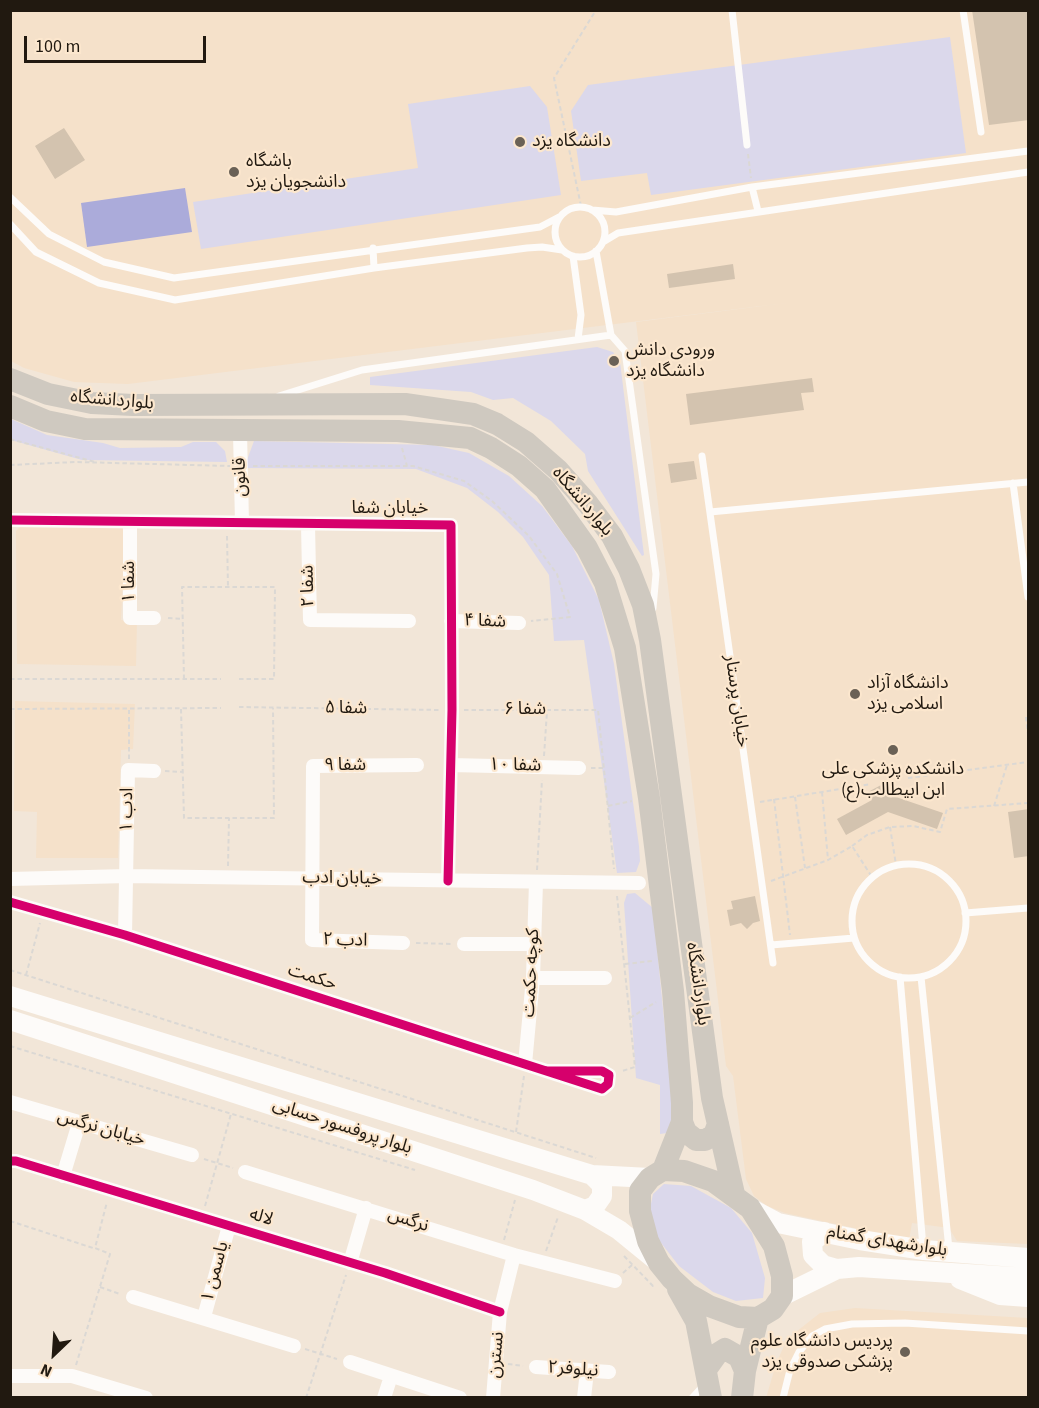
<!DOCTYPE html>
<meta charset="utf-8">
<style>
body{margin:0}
#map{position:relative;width:1039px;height:1408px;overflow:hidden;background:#f2e6d8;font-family:"Source Sans 3",sans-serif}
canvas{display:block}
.frame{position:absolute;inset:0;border:12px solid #211910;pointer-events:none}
.north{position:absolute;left:24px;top:1324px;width:60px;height:60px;-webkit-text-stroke:4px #fce7ce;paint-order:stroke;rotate:205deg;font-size:16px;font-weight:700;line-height:24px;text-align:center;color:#211910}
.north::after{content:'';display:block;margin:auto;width:21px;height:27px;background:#211910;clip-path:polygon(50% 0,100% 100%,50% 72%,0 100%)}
.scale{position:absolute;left:24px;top:36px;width:182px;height:27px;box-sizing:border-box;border:3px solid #211910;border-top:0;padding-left:8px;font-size:18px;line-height:21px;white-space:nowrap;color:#211910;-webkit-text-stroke:4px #fce7ce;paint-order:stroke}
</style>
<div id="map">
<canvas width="1039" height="1408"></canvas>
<div class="frame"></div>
<div class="north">N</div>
<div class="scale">100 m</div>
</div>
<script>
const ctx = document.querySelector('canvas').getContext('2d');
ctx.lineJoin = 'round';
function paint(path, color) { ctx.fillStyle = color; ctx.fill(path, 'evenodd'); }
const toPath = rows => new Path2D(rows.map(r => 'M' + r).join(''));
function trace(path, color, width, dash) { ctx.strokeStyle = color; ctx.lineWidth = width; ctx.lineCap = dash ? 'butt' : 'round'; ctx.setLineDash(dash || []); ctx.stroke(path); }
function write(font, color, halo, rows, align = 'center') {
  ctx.font = font + ' "Source Sans 3","Noto Sans Arabic",sans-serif'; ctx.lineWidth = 4.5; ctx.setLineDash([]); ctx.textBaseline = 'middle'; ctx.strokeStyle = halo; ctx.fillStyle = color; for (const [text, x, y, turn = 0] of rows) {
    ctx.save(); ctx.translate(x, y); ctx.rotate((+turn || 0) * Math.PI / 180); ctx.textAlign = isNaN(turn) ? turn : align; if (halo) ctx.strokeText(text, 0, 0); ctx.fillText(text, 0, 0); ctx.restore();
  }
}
const built = toPath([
 [11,11,1028,11,1028,1244,957,1241,949,1228,912,1223,909,1240,785,1213,767,1206,754,1196,746,1179,733,1076,726,1066,636,322,794,302,128,384,74,382,24,368,11,361],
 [117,525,125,530,121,620,137,621,136,666,17,664,16,531,21,526],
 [15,701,135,704,133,749,121,750,118,858,36,858,37,812,14,811],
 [855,1308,1028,1318,1028,1397,766,1398,776,1364,787,1339,820,1313]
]);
const green = toPath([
 [950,37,966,153,651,195,647,173,581,181,571,111,588,85],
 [530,86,547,107,561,195,201,249,193,202,418,168,408,104],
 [597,347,613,352,620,362,644,555,642,556,588,471,585,454,551,421,513,398,493,400,471,392,370,385,370,377],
 [11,419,47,435,103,443,120,448,181,447,193,442,216,442,225,451,227,462,82,460,11,440],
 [254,441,433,445,469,453,509,476,542,506,572,546,599,600,614,664,639,846,640,861,636,872,617,873,584,640,554,641,549,575,523,537,498,512,467,488,416,469,244,468],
 [635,893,653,908,672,1099,671,1121,667,1133,660,1134,660,1085,636,1078,624,903,627,894],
 [664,1184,691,1186,731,1208,752,1233,765,1278,763,1298,736,1301,713,1292,679,1266,658,1239,650,1209,653,1194]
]);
const water = toPath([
 [185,188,192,232,87,247,81,203]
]);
const building = toPath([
 [972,10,1029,10,1029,120,989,125],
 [64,128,85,160,55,179,35,146],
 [733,264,735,279,669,288,667,274],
 [812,378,814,392,801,393,804,410,690,425,686,394],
 [694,461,697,479,671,483,668,464],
 [883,784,896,788,893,796,943,813,937,829,888,812,846,835,837,819,872,800,868,792],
 [1029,809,1029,856,1014,858,1008,812],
 [755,896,760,921,753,923,747,929,741,923,730,926,727,910,733,909,731,901]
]);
const path = toPath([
 [748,154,751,178],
 [581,206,554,78,596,10],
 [10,439,95,462],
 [402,448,407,466],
 [10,465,76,462,230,466],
 [253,466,413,466,464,481,492,501,529,536,557,574,570,617,531,621],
 [227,536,228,587],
 [168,618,183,619],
 [10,679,221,679],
 [184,679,182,587,275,587,274,679,238,679],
 [239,707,440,710],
 [10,709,221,708],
 [181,709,184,818,274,818,273,708],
 [464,710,598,710,614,869],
 [1026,717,1028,734],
 [544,756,547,711],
 [129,759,129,710],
 [591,768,603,768],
 [165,771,183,772],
 [908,778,1028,762],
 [822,792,828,860],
 [795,797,805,868],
 [774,799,790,935],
 [760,802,871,784],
 [608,806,632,801],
 [994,806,1007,765],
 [890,827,896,865],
 [852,846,867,835,890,827,913,826,940,832,947,809,1028,803],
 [228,866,229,818],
 [537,870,542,780],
 [771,881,828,860,852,846,872,877],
 [617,896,635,1067,622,1071],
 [416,943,452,944],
 [625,964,652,961],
 [10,970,596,1158],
 [26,975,40,923],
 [630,1018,656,1002],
 [10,1046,415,1170],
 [516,1132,524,1076],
 [204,1159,233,1168],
 [205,1206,231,1114],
 [10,1221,93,1248],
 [504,1240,515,1200],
 [546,1251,558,1217],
 [624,1256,653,1286,656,1285],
 [623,1273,632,1265],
 [100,1287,120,1294],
 [305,1349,337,1359],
 [508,1364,523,1366],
 [76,1365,110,1254,95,1248,107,1202],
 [306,1398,346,1275]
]);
const service = toPath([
 [732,10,747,145],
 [963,10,981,132],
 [752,187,758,211],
 [10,197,49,234,104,262,174,278,540,227,559,217],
 '555 232a25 25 0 1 1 50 0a25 25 0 1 1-50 0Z',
 [592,210,616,212,752,187,1028,151],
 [10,224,36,252,99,283,175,300,374,268,527,248,542,247,562,250],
 [603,242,618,233,1028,172],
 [373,248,374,268],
 [596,251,611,335],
 [573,256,581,315,578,339],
 [279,396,362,370,611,335,625,351,656,574,653,608],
 [702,456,773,963],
 [1013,483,1028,597],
 [710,512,1028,482],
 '852 921a57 57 0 1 1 114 0a57 57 0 1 1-114 0Z',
 [965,913,1028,908],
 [771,945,854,938],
 [900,977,923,1247],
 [921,977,949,1249],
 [692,1398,703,1386],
 [783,1398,790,1370,799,1352,812,1336,825,1329,852,1324,905,1323,1028,1331]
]);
const minor = toPath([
 [240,432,242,523],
 [10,520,451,525,452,710,448,881],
 [130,522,130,618,154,618],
 [308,525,310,620,409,621],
 [451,621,519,623],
 [451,765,579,768],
 [10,879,127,876,639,883],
 [10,902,125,935,602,1089,608,1084,609,1075,602,1071,547,1071],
 [125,935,128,770,154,771],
 [403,943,312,940,313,766,417,765],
 [464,944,534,944],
 [533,978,605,978],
 [525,1064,533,978,536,882],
 [10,1102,192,1155],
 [10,1161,16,1161,385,1273,500,1312],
 [245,1172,514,1255,500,1312,493,1398],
 [63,1176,79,1123],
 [514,1255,615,1281],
 [350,1263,366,1208],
 [133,1297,294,1346],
 [204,1317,229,1226],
 [350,1362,460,1398],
 [536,1367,609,1372],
 [10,1376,72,1376,146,1398],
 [384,1398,391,1376],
 [584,1398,587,1371]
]);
const secondary = toPath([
 [10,996,592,1175,650,1178],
 [10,1020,533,1190,585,1210,619,1230,657,1261],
 [750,1208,778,1223,860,1240,924,1250,1028,1258],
 [585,1210,595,1206,602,1196,602,1185,592,1175],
 [824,1232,812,1242,813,1255,823,1265,837,1269],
 [960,1279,1000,1295,1028,1297],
 [782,1296,837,1269,859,1267,1028,1278]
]);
const primary = toPath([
 [10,379,48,394,92,403,133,405,405,404,473,414,497,424,526,442,558,470,588,504,612,536,629,569,643,605,650,640,712,1098,734,1194],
 [10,406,46,421,85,429,398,431,470,438,491,448,519,466,545,489,587,548,605,583,625,648,649,798,673,991,682,1103,682,1122,663,1170],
 [682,1122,686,1132,696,1140,705,1140,714,1135,718,1124],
 [663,1170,684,1171,713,1181,750,1208,774,1246,782,1276,782,1296,773,1309,758,1318,739,1317,709,1306,688,1294,672,1279,659,1263,648,1241,640,1211,640,1191,650,1178,663,1170],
 [678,1289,696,1321,711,1398],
 [707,1368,717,1354,725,1349,739,1357,745,1371],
 [742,1398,745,1371,758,1318]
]);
const cycleway = toPath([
 [10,520,451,525,452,710,448,881],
 [10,902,125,935,602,1089,608,1084,609,1075,602,1071,547,1071],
 [10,1161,16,1161,385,1273,500,1312]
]);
const markers = [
 [520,142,6,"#6a6156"],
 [234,172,6,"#6a6156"],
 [614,361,6,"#6a6156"],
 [855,694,6,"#6a6156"],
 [893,750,6,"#6a6156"],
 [905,1352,6,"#6a6156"]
];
const poiNames = [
 ["دانشگاه یزد",532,142],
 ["باشگاه",246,162],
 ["دانشجویان یزد",246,183],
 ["ورودی دانش",626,351],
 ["دانشگاه یزد",626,372],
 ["دانشگاه آزاد",867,684],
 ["اسلامی یزد",867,705],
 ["دانشکده پزشکی علی",893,770,"center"],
 ["ابن ابیطالب(ع)",893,791,"center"],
 ["پردیس دانشگاه علوم",893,1342,"right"],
 ["پزشکی صدوقی یزد",893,1363,"right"]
];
const streetNames = [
 ["بلواردانشگاه",112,401,5],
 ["قانون",241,477,-91],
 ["بلواردانشگاه",582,502,50],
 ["خیابان شفا",390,509],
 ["شفا ۱",130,582,-90],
 ["شفا ۲",309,586,-91],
 ["شفا ۴",485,622,2],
 ["خیابان پرستار",736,701,82],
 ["شفا ۵",346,709,1],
 ["شفا ۶",525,710],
 ["شفا ۹",345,766],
 ["شفا ۱۰",515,766,1],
 ["ادب ۱",128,810,-89],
 ["خیابان ادب",342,879,1],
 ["ادب ۲",345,941,2],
 ["کوچه حکمت",532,973,-87],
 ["حکمت",312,978,18],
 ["بلواردانشگاه",697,984,82],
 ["بلوار پروفسور حسابی",342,1127,18],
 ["خیابان نرگس",101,1129,16],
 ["لاله",261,1218,17],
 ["نرگس",408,1221,18],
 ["بلوارشهدای گمنام",887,1242,9],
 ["یاسمن ۱",216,1272,-75],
 ["نسترن",497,1355,-85],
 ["نیلوفر۲",573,1370,4]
];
paint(built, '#f5e1ca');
paint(green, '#dbd8eb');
paint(water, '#ababda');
paint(building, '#d3c3af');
trace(path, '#dbd8d4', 2, [4.5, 3]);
trace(service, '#fdfbf9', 7);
trace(minor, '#fdfbf9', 14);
trace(secondary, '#fdfbf9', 20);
trace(primary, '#cfc9c0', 22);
trace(cycleway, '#d6006c', 9);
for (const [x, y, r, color] of markers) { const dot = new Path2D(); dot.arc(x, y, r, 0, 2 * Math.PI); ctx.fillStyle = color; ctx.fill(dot); trace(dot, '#fce7ce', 2); }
write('18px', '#211910', '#fce7ce', poiNames, 'left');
write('18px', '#211910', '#fce7ce', streetNames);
</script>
